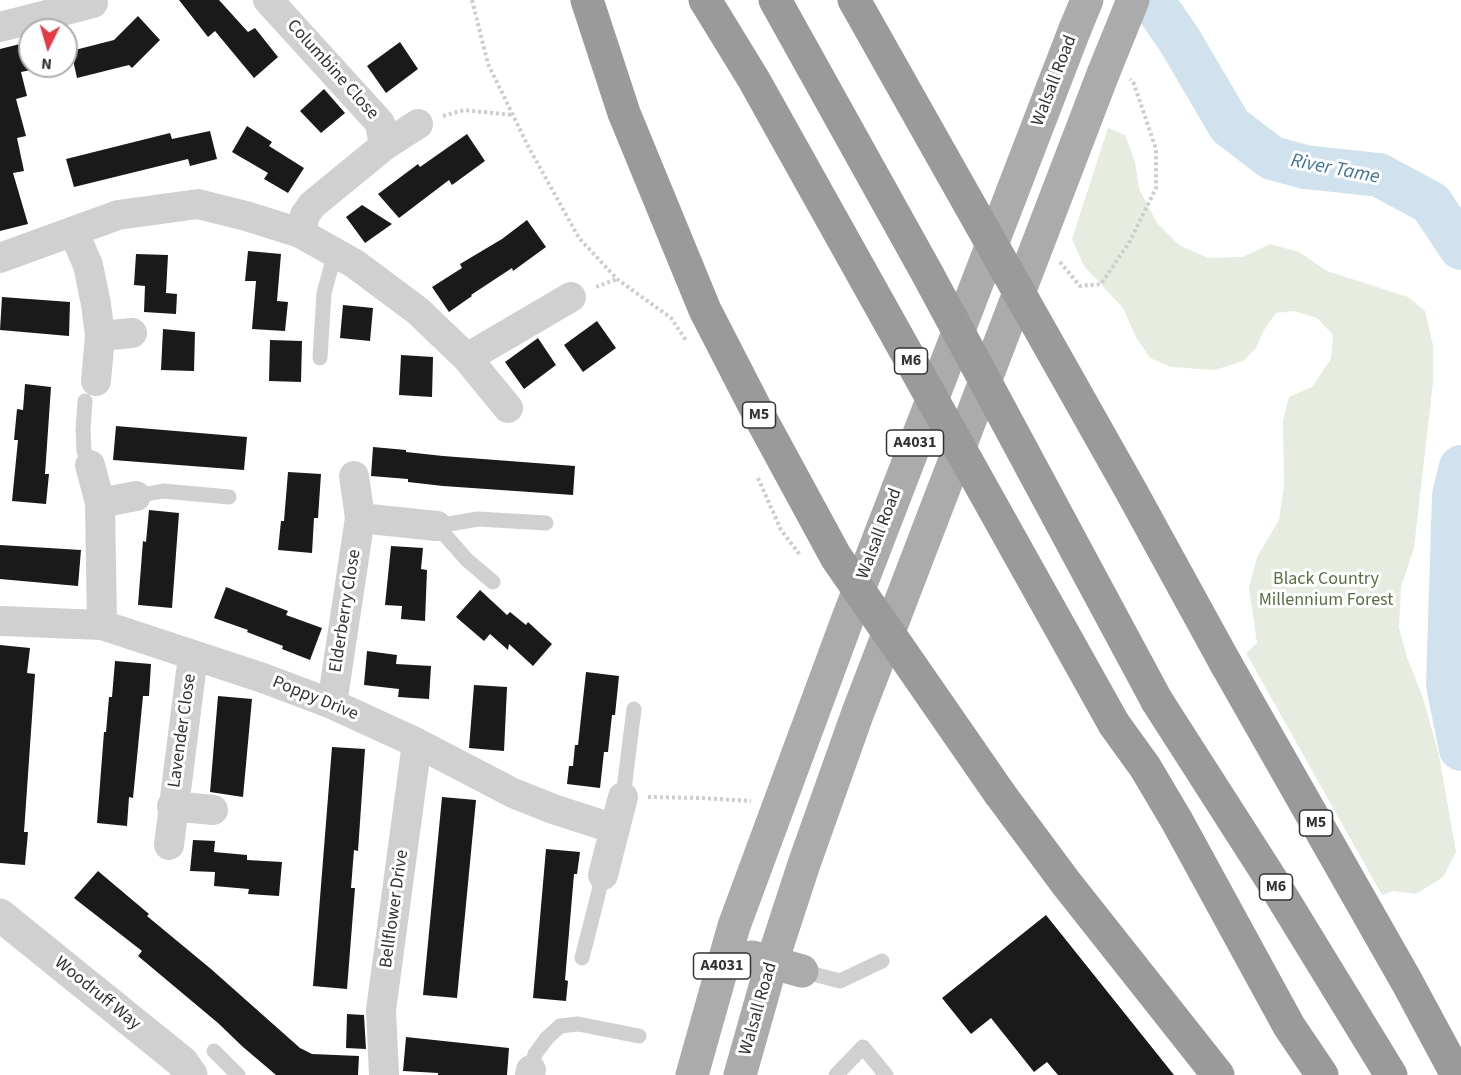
<!DOCTYPE html>
<style>
body{margin:0}
#map{position:relative;width:1461px;height:1075px;overflow:hidden;background:#fff;font-family:"Source Sans 3",sans-serif}
canvas{display:block}
.north{position:absolute;left:18px;top:18px;width:60px;height:60px;box-sizing:border-box;background:#fff;border:2px solid #adadad;border-radius:50%;rotate:185deg;font-size:16px;font-weight:700;line-height:24px;text-align:center;color:#333}
.north::after{content:'';display:block;margin:auto;width:21px;height:27px;background:#e63946;clip-path:polygon(50% 0,100% 100%,50% 72%,0 100%)}
</style>
<div id="map">
<canvas width="1461" height="1075"></canvas>
<div class="north">N</div>
</div>
<script>
const ctx = document.querySelector('canvas').getContext('2d');
ctx.lineJoin = 'round';
function paint(path, color) { ctx.fillStyle = color; ctx.fill(path, 'evenodd'); }
const toPath = rows => new Path2D(rows.map(r => 'M' + r).join(''));
function trace(path, color, width, dash) { ctx.strokeStyle = color; ctx.lineWidth = width; ctx.lineCap = dash ? 'butt' : 'round'; ctx.setLineDash(dash || []); ctx.stroke(path); }
function write(font, color, halo, rows, align = 'center') {
  ctx.font = font + ' "Source Sans 3",sans-serif'; ctx.lineWidth = 6; ctx.setLineDash([]); ctx.textBaseline = 'middle'; ctx.strokeStyle = halo; ctx.fillStyle = color; for (const [text, x, y, turn = 0] of rows) {
    ctx.save(); ctx.translate(x, y); ctx.rotate((+turn || 0) * Math.PI / 180); ctx.textAlign = isNaN(turn) ? turn : align; if (halo) ctx.strokeText(text, 0, 0); ctx.fillText(text, 0, 0); ctx.restore();
  }
}
const green = toPath([
 [1108,128,1125,135,1135,162,1139,189,1157,223,1179,245,1208,258,1243,257,1270,244,1299,252,1327,271,1408,297,1425,311,1433,345,1433,382,1414,548,1401,587,1399,628,1407,657,1423,698,1439,755,1456,852,1443,877,1416,894,1393,891,1382,895,1246,653,1257,643,1249,588,1257,557,1279,520,1284,485,1283,420,1289,397,1312,387,1331,359,1333,335,1317,318,1294,311,1276,313,1264,330,1256,348,1243,361,1215,370,1172,367,1150,358,1136,337,1123,308,1084,266,1072,239]
]);
const river = toPath([
 [1152,0,1180,41,1230,126,1272,158,1305,167,1379,175,1431,203,1461,248],
 [1461,467,1454,495,1448,685,1461,749]
]);
const building = toPath([
 [179,0,219,0,248,32,255,28,278,57,254,78,215,31,208,37],
 [138,16,160,40,132,68,129,65,77,78,71,51,114,40],
 [400,42,418,69,386,93,367,66],
 [24,43,31,70,21,72,27,96,16,99,26,136,17,138,24,171,13,173,28,224,0,231,0,49],
 [324,89,345,113,321,133,300,111],
 [247,126,272,142,269,146,304,168,288,193,264,179,268,173,232,152],
 [210,131,217,159,190,166,188,159,74,187,66,159,170,133,172,139],
 [467,134,485,161,452,185,449,180,399,218,378,194,418,164,420,167],
 [362,205,392,224,365,243,346,217],
 [527,220,546,247,513,271,512,268,471,295,472,296,449,312,432,287,462,268,460,264,502,239],
 [248,251,281,254,277,301,288,302,285,331,252,329,256,281,245,281],
 [136,254,168,255,166,293,177,294,176,314,144,312,145,286,134,285],
 [2,297,70,302,69,336,0,330],
 [343,305,373,308,370,341,340,338],
 [597,321,616,348,583,372,564,345],
 [163,329,195,332,194,371,161,370],
 [538,338,556,365,524,389,505,362],
 [270,340,302,341,301,382,269,381],
 [401,355,433,357,432,397,399,395],
 [25,384,51,387,45,474,49,474,46,504,12,501,18,440,14,440,17,409,23,410],
 [116,426,247,437,244,470,113,460],
 [373,447,406,450,406,452,443,456,575,466,573,495,443,486,408,482,408,479,371,476],
 [288,472,321,474,318,518,314,518,312,553,278,550,281,521,284,521],
 [149,510,179,513,172,608,138,605,143,541,146,542],
 [0,545,81,550,78,586,0,579],
 [391,546,423,548,421,569,427,570,425,621,401,619,402,606,385,605],
 [226,587,288,611,286,615,322,628,310,660,282,649,283,646,247,632,248,630,214,618],
 [480,590,507,615,510,612,526,625,528,622,552,644,533,666,509,644,508,650,490,634,484,641,456,617],
 [0,645,30,648,27,673,35,674,24,832,28,832,25,865,0,863],
 [367,651,397,655,396,664,431,666,429,699,398,697,399,689,364,685],
 [115,661,151,664,149,696,143,696,133,798,129,797,127,826,97,823,104,732,106,732,109,697,112,697],
 [586,672,619,676,615,715,612,715,608,752,604,752,600,788,567,784,569,766,573,766,575,745,578,745],
 [474,685,507,687,504,751,469,748],
 [218,696,252,699,243,797,210,792],
 [332,747,365,749,358,851,354,850,351,888,355,888,347,989,313,986],
 [442,797,476,800,457,998,423,995],
 [193,840,215,841,214,852,247,855,247,860,282,862,279,896,248,894,249,889,214,886,215,872,190,871],
 [546,849,580,852,577,874,574,874,565,980,568,981,566,1001,533,998],
 [98,871,149,914,147,916,211,969,300,1048,312,1054,359,1056,358,1075,276,1075,243,1047,218,1023,138,956,142,951,74,898],
 [1046,915,1174,1075,1058,1075,1047,1062,1034,1072,991,1018,971,1034,942,998],
 [347,1014,364,1015,366,1049,346,1048],
 [406,1037,509,1048,507,1075,438,1075,438,1073,403,1071]
]);
const path = toPath([
 [472,0,488,64,528,146,579,238,617,279,671,318,687,342],
 [443,116,464,110,513,115],
 [1060,262,1080,286,1101,284,1130,241,1156,188,1156,149,1134,84,1130,79],
 [596,287,617,279],
 [758,478,781,530,800,555],
 [648,797,700,798,751,801]
]);
const service = toPath([
 [320,358,324,293,335,253],
 [85,401,83,430,84,451,90,465],
 [136,496,163,491,229,497],
 [493,582,467,560,437,526,478,519,546,523],
 [623,797,634,709],
 [582,958,603,875],
 [802,971,840,981,882,961],
 [214,1051,238,1075],
 [531,1070,535,1054,547,1038,560,1026,578,1024,639,1036],
 [836,1075,863,1047,886,1075]
]);
const minor = toPath([
 [268,0,380,123,384,146],
 [0,27,93,3],
 [74,233,88,265,96,304,100,336,96,381],
 [300,233,305,215,312,205,384,146,418,124],
 [0,258,118,215,198,204,246,216,300,233,355,264,418,311,467,358,508,408],
 [100,336,132,333],
 [467,358,571,297],
 [90,465,100,503,102,625],
 [100,503,136,496],
 [360,518,437,526],
 [0,621,102,625,263,678,332,704,417,743,513,793,553,809,615,829],
 [332,704,360,518,354,476],
 [172,806,213,810],
 [169,845,193,656],
 [603,875,623,797],
 [384,1075,381,1010,417,743],
 [530,1075,531,1070]
]);
const tertiary = toPath([
 [0,915,182,1062,191,1075]
]);
const primary = toPath([
 [752,957,802,971],
 [692,1075,734,926,848,618,1075,29],
 [740,1075,772,962,804,864,857,715,1103,74]
]);
const motorway = toPath([
 [1226,664,1407,982,1457,1075],
 [1157,701,1271,879,1391,1075],
 [1114,724,1145,767,1177,821,1289,1026,1322,1075],
 [1000,794,1066,883,1218,1075]
]);
const primaryBridge = toPath([
 [1075,29,1087,0],
 [1103,74,1133,0]
]);
const motorwayBridge = toPath([
 [587,0,624,113,705,310,760,417,836,557,1000,794],
 [705,0,754,80,1114,724],
 [775,0,927,273,1157,701],
 [854,0,1130,489,1226,664]
]);
const shields = [
 [911,361,33],
 [759,415,33],
 [915,443,57],
 [1316,823,33],
 [1276,887,33],
 [722,966,57]
];
const shieldNames = [
 ["M6",911,361],
 ["M5",759,415],
 ["A4031",915,443],
 ["M5",1316,823],
 ["M6",1276,887],
 ["A4031",722,966]
];
const streetNames = [
 ["Columbine Close",332,70,48],
 ["Walsall Road",1055,81,-69],
 ["Walsall Road",880,534,-69],
 ["Elderberry Close",346,611,-81],
 ["Poppy Drive",315,699,22],
 ["Lavender Close",183,731,-82],
 ["Bellflower Drive",395,909,-82],
 ["Woodruff Way",97,994,39],
 ["Walsall Road",759,1009,-74]
];
const parkNames = [
 ["Black Country",1326,580],
 ["Millennium Forest",1326,601]
];
const waterNames = [
 ["River Tame",1335,170,11]
];
paint(green, '#e6ecdf');
trace(river, '#cfe2ee', 44);
paint(building, '#1a1a1a');
trace(path, '#cdcdcd', 4, [3, 3]);
trace(service, '#d0d0d0', 15);
trace(minor, '#d0d0d0', 30);
trace(tertiary, '#d0d0d0', 33);
trace(primary, '#ababab', 33);
trace(motorway, '#9a9a9a', 33);
trace(primaryBridge, '#ababab', 33);
trace(motorwayBridge, '#9a9a9a', 33);
for (const [x, y, w] of shields) { const box = new Path2D(); box.roundRect(x - w / 2, y - 13, w, 26, 4.5); ctx.fillStyle = '#fff'; ctx.fill(box); trace(box, '#333', 1.5); }
write('bold 16px', '#333', null, shieldNames);
write('18px', '#333', '#fff', streetNames);
write('18px', '#56703f', '#fff', parkNames);
write('italic 20px', '#3f7597', '#fff', waterNames);
</script>
